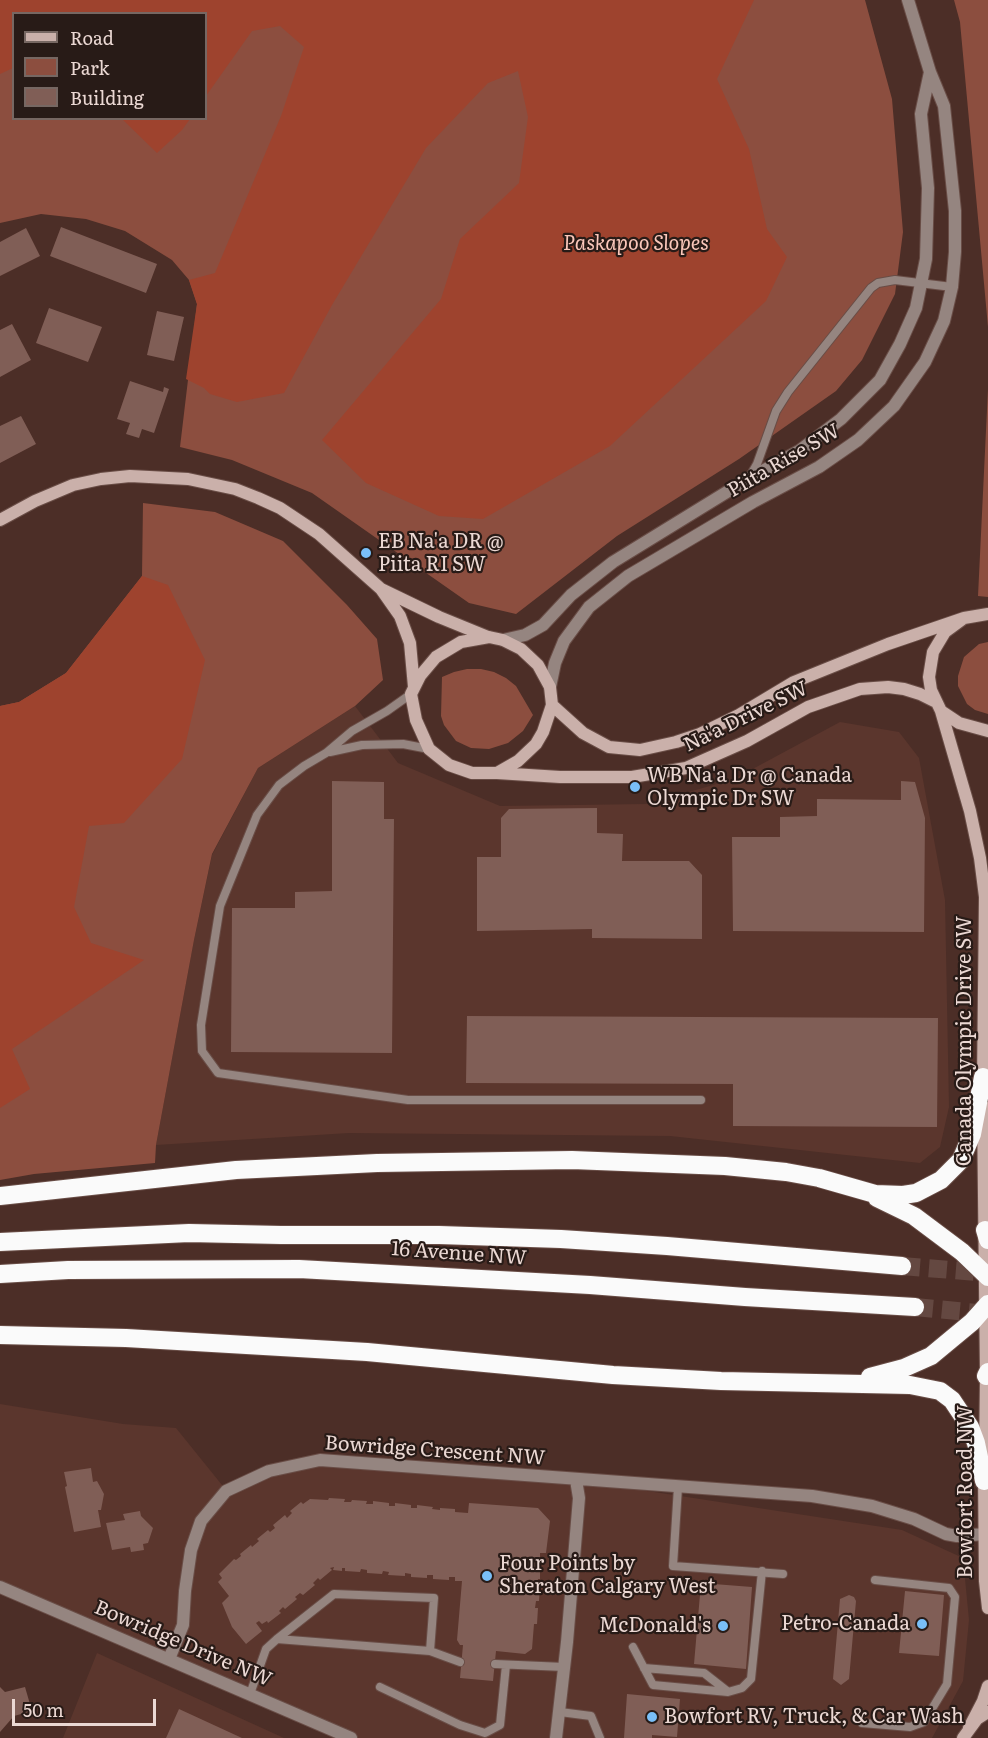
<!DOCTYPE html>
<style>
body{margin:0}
#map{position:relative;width:988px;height:1738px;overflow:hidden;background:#4c2e27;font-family:Literata,serif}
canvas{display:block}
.legend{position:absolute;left:12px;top:12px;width:195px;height:108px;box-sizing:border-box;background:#281b17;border:2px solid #766762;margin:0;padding:8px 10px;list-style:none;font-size:18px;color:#ebd8d3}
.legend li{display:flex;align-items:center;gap:12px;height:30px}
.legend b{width:30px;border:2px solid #766762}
.scale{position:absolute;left:12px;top:1699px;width:144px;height:27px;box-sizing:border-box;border:3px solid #ebd8d3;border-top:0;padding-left:8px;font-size:18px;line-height:21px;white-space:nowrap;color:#ebd8d3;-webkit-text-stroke:4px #281b17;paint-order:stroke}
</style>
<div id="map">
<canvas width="988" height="1738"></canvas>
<ul class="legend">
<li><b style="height:8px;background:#cab0aa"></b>Road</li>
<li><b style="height:16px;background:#8c4e3f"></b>Park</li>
<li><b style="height:16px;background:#805e56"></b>Building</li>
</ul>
<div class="scale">50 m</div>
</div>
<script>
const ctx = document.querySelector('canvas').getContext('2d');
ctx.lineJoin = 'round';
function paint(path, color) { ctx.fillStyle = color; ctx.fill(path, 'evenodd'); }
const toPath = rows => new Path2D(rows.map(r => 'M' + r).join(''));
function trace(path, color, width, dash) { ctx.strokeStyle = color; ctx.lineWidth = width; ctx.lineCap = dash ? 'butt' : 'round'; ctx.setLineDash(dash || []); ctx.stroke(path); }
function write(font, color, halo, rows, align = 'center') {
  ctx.font = font + ' Literata,serif'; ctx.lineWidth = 4.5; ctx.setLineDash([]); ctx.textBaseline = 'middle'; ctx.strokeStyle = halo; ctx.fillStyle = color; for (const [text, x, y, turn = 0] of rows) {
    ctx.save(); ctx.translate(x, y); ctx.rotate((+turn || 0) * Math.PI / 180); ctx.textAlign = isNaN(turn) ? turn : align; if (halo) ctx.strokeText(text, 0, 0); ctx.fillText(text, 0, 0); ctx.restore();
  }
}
const built = toPath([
 [355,706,398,763,500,806,647,804,734,779,840,722,899,732,919,758,945,900,949,1107,940,1147,920,1163,670,1136,349,1133,156,1145,194,940,212,855,258,768],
 [0,1404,123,1424,176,1428,226,1490,320,1460,576,1480,902,1530,963,1558,969,1620,963,1681,932,1738,351,1738,0,1587],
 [97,1653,284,1738,63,1738]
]);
const green = toPath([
 [0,0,865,0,892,99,903,232,895,294,862,360,836,391,739,459,617,536,516,614,469,603,312,493,232,460,180,447,197,304,189,280,172,260,125,231,86,219,41,214,0,223],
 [14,14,206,14,206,118,14,118],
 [954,0,988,0,988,327,960,22],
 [988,389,988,597,978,596],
 [143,503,215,512,283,541,347,605,377,639,383,680,355,706,258,768,212,854,194,940,156,1145,155,1163,34,1174,0,1180,0,706,19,702,66,673,142,576],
 [988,642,988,714,975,710,967,704,958,686,958,676,964,657,979,644],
 [467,669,481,669,494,672,506,678,516,686,533,715,523,731,508,743,489,749,471,748,456,741,444,725,441,716,442,677,454,672]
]);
const forest = toPath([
 [0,0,754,0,717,79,749,149,767,229,787,257,766,301,610,446,483,519,439,516,366,483,322,440,441,299,460,239,519,183,528,117,518,71,488,83,426,148,332,305,284,393,237,402,210,394,204,388,186,379,197,304,189,280,215,273,281,116,304,47,280,26,252,31,206,96,206,14,14,14,13,68,0,74],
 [122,119,190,119,182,130,157,153],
 [142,576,168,585,205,660,182,759,124,823,89,826,74,907,91,943,144,960,12,1049,30,1089,0,1108,0,706,19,702,66,673]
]);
const building = toPath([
 [61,227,157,264,146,293,50,256],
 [26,228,40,256,0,276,0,242],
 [49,308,102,327,88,362,36,343],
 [157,311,184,317,174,361,147,355],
 [12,324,31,360,0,377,0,330],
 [130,381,163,392,164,387,169,389,154,433,142,429,139,438,126,434,130,423,117,419],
 [21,416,36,444,0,463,0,426],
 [332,781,384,782,384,819,394,819,392,1053,231,1052,232,908,295,908,295,892,332,891],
 [901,781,915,782,925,818,924,932,733,931,732,837,780,837,780,817,817,816,817,799,901,800],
 [597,808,597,833,623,834,622,861,689,861,702,875,702,939,592,938,592,929,477,931,477,857,501,857,501,818,509,809],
 [467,1016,938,1018,937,1127,733,1126,733,1084,466,1083],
 [91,1468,93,1482,97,1481,104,1494,101,1510,98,1510,101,1527,74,1532,65,1487,67,1486,64,1472],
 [329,1498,345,1499,344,1502,351,1502,352,1500,367,1501,366,1504,373,1504,373,1501,389,1503,389,1506,395,1506,395,1503,411,1505,411,1508,417,1508,417,1505,433,1507,432,1509,440,1510,440,1508,455,1509,455,1512,468,1513,469,1503,538,1508,550,1521,546,1553,540,1553,540,1579,538,1579,537,1586,540,1586,539,1601,536,1601,535,1608,538,1608,537,1624,534,1624,532,1649,525,1654,496,1651,493,1681,460,1678,463,1645,460,1645,457,1640,462,1581,455,1581,455,1577,449,1577,449,1580,433,1579,433,1575,427,1575,427,1578,411,1577,411,1574,405,1573,405,1576,388,1575,389,1572,383,1571,382,1574,367,1573,367,1570,361,1569,360,1572,345,1571,345,1568,342,1568,342,1571,333,1570,334,1567,330,1568,332,1570,320,1580,318,1578,313,1583,315,1585,303,1595,300,1593,295,1597,297,1599,285,1609,283,1607,279,1611,281,1613,268,1623,267,1621,262,1624,259,1621,256,1623,262,1631,246,1644,232,1627,222,1603,229,1596,218,1582,222,1578,219,1574,234,1559,236,1560,241,1556,240,1554,251,1545,252,1547,259,1541,257,1539,268,1530,270,1532,275,1528,273,1525,285,1515,287,1518,292,1513,290,1511,301,1502,303,1504,310,1499,328,1500],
 [140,1511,141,1516,153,1528,148,1543,143,1544,144,1550,131,1552,130,1547,112,1550,106,1523,125,1520,123,1514],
 [701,1583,752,1587,746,1669,694,1664],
 [905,1591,944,1595,939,1656,899,1653],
 [849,1595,854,1597,856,1601,849,1679,841,1685,833,1679,840,1599],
 [0,1687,5,1692,25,1687,32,1711,14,1716,0,1732],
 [627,1694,680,1699,677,1737,652,1735,652,1738,624,1738],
 [179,1709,242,1738,166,1738]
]);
const highwayTunnel = toPath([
 [902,1266,988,1273],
 [915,1307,988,1314]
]);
const lane = toPath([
 [749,478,757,464,776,411,788,392,871,288,878,283,895,280,952,287],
 [411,694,387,711,352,731,326,753,304,766,279,785,257,815,220,906,201,1025,202,1051,218,1073,408,1100,701,1100],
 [330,752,362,745,403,744,429,749],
 [678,1487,673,1566,783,1574],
 [633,1647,653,1685,728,1692,742,1688,751,1679,762,1571],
 [430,1651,460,1662],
 [495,1664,564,1667],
 [644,1668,704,1673,727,1691],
 [380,1687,460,1725,485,1733,500,1725,506,1665],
 [250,1694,266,1649,277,1639,334,1594,434,1598,430,1651,277,1639],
 [560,1712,591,1716,600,1738],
 [862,1723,910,1727,924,1722,947,1684,955,1597,949,1588,875,1580]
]);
const street = toPath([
 [503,640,525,635,543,625,571,595,613,562,748,479,799,451,841,419,880,380,900,344,916,308,926,259,928,188,921,114,930,72],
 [550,687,555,663,564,641,589,607,628,576,753,502,819,467,858,440,894,406,925,362,944,321,952,287,955,252,955,211,944,106,930,72,908,0],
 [0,1587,351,1738],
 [169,1659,183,1625,185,1591,191,1550,201,1521,226,1491,269,1471,320,1460,812,1496,872,1506,914,1519,946,1534,957,1536,986,1534],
 [556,1738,567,1642,579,1498,576,1480]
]);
const secondary = toPath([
 [0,520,35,501,73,485,101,479,130,476,188,479,235,489,258,498,280,508,319,534,381,589,400,616,410,643,414,687],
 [381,589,439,617,488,637],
 [988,614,964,618,945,632,933,652,929,677,931,690,941,711,959,723,988,731],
 [489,637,503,640,521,649,538,665,550,687,552,705,543,732,536,744,518,761,497,773,472,773,449,765,429,749,416,720,411,694,420,676,436,657,461,642,489,637],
 [552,705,583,733,609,747,640,750,676,742,700,734,739,715,794,682,888,644,964,618],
 [941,711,970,811,980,858,985,897,983,1082],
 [497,773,560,777,632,777,686,768,747,741,808,707,860,689,888,687,904,689,920,694,936,702],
 [983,1106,986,1376,985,1457],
 [984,1475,985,1581,988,1608],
 [969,1728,983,1701,988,1686],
 [963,1738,977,1719,988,1712]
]);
const highway = toPath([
 [0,1196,236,1170,377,1163,572,1160,725,1166,786,1172,819,1178,875,1194,903,1195,916,1193,941,1180,961,1160,972,1134,983,1077],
 [877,1198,914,1216,962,1252,988,1277],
 [985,1230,988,1240],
 [0,1242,189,1233,281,1235,439,1235,561,1239,667,1246,902,1266],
 [0,1274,68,1270,299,1269,590,1285,745,1297,915,1307],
 [0,1335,126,1338,367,1352,613,1375,721,1381,910,1385,940,1391,952,1400,970,1427,976,1443,984,1481],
 [986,1376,988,1372],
 [870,1377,904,1368,931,1356,972,1322,988,1304]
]);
const markers = [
 [366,553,6,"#79bff8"],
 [635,787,6,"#79bff8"],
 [487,1576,6,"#79bff8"],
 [922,1624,6,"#79bff8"],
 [723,1626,6,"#79bff8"],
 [652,1717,6,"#79bff8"]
];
const parkNames = [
 ["Paskapoo Slopes",636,244]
];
const streetNames = [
 ["Piita Rise SW",784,461,-30],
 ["Na'a Drive SW",746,717,-26],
 ["Canada Olympic Drive SW",965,1041,-90],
 ["16 Avenue NW",459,1254,4],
 ["Bowridge Crescent NW",435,1451,4],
 ["Bowfort Road NW",966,1492,-90],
 ["Bowridge Drive NW",183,1644,23]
];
const poiNames = [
 ["EB Na'a DR @",378,542],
 ["Piita RI SW",378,565],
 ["WB Na'a Dr @ Canada",647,776],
 ["Olympic Dr SW",647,799],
 ["Four Points by",499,1564],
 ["Sheraton Calgary West",499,1587],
 ["Petro-Canada",910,1624,"right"],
 ["McDonald's",711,1626,"right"],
 ["Bowfort RV, Truck, & Car Wash",664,1717]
];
paint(built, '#5b362d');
paint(green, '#8c4e3f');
paint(forest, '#9e432e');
paint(building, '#805e56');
trace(highwayTunnel, '#644841', 18, [18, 9]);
trace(lane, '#694d46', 10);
trace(street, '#694d46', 14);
trace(secondary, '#694d46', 14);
trace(highway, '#694d46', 20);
trace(lane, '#958580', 8);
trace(street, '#958580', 12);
trace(secondary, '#cab0aa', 12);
trace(highway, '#fafafa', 18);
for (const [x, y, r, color] of markers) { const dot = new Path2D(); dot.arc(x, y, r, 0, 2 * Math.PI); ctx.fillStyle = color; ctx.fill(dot); trace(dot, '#281b17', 2); }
write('italic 20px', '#fbc7ba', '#281b17', parkNames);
write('20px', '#ebd8d3', '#281b17', streetNames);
write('20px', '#ebd8d3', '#281b17', poiNames, 'left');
</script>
